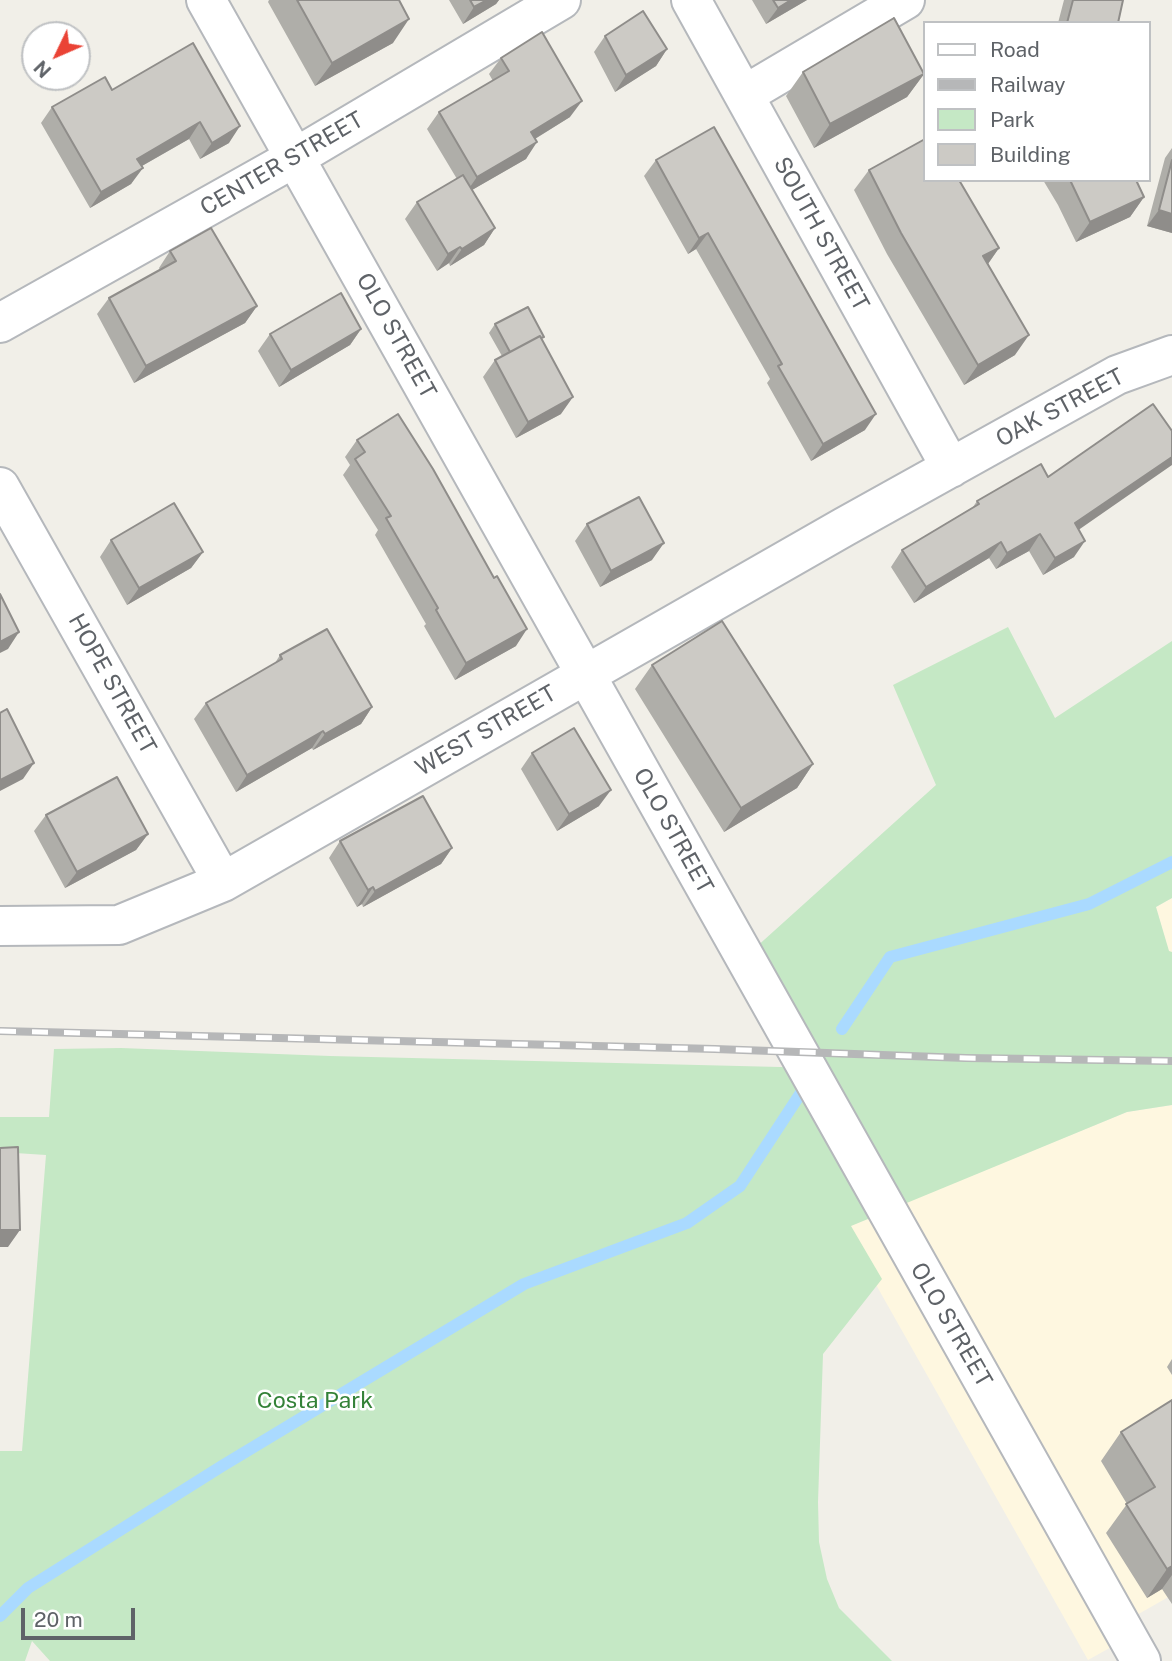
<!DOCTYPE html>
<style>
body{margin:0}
#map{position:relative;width:1172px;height:1661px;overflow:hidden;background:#f1efe8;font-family:"Public Sans",sans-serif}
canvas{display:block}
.legend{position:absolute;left:923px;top:21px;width:228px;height:161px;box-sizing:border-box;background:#fff;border:2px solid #bfc1c3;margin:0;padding:9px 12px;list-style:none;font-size:21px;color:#5f6368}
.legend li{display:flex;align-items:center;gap:14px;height:35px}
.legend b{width:35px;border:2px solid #bfc1c3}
.north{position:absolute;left:21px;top:21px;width:70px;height:70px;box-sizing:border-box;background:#fff;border:2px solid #bfc1c3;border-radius:50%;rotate:226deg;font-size:19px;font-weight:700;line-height:28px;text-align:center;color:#5f6368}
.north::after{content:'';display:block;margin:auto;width:24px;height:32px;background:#ea4335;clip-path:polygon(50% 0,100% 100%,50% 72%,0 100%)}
.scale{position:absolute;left:21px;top:1608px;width:114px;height:32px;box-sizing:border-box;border:4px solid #5f6368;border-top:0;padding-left:9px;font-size:21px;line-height:24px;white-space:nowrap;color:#5f6368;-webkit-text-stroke:5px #fff;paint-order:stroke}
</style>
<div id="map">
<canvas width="1172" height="1661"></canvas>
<ul class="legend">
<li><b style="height:9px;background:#fff"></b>Road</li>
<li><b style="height:9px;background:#b6b7b8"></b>Railway</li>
<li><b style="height:19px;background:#c5e8c5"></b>Park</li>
<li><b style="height:19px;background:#cccac5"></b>Building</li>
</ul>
<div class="north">N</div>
<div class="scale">20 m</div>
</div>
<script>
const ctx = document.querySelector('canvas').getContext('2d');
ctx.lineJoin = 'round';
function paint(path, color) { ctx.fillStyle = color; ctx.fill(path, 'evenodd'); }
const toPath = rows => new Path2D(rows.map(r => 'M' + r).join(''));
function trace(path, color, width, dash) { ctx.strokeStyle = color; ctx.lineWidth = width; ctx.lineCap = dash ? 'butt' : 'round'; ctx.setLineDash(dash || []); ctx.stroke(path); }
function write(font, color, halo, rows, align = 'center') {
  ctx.font = font + ' "Public Sans",sans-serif'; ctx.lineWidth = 5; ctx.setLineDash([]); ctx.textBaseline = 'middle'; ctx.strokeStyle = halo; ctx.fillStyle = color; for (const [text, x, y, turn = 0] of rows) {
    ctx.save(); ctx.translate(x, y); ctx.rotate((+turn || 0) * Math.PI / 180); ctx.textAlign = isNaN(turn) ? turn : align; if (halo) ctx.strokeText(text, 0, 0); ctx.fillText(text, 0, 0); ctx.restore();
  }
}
const commercial = toPath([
 [1172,898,1172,952,1169,952,1156,907],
 [1172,1105,1172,1595,1135,1616,1142,1630,1088,1660,844,1228,1127,1112]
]);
const green = toPath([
 [1008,627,1055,718,1172,641,1172,898,1156,907,1169,951,1172,952,1172,1105,1127,1112,851,1226,882,1279,823,1354,818,1502,819,1542,827,1579,839,1608,892,1661,50,1661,32,1641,25,1661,0,1661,0,1451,22,1451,46,1155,0,1152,0,1117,49,1117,54,1049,121,1048,330,1056,821,1068,754,949,936,785,893,685]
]);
const stream = toPath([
 [842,1029,890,957,1089,904,1172,862],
 [0,1616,28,1588,222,1466,524,1284,687,1223,740,1186,808,1082]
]);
const minor = toPath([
 [206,0,1141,1661],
 [691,0,951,468],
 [744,95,905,0],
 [0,323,296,157,561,0],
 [0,487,223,882],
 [0,926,119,925,223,882,844,527,1117,375,1172,355]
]);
const rail = toPath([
 [0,1031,715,1049,966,1058,1172,1061]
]);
const wall = toPath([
 [269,0,399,0,393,43,315,86,268,2],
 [449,0,499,0,496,4,463,24],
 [752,0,807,0,766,24],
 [1064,0,1123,0,1118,23,1058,23],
 [605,36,667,49,656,66,615,92,594,52],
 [193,43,229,143,200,159,189,139,142,166,131,184,90,208,41,123,52,107,112,90],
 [501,58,570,117,535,139,526,159,472,190,495,228,484,245,450,266,449,263,437,271,405,219,417,202,457,179,427,129,439,112,493,81,489,74],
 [803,72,924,74,907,97,814,148,786,96],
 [1172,148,1172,233,1147,226,1165,158],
 [656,160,865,430,811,461,767,383,770,379,696,249,688,254,644,176],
 [869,170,999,248,988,264,1015,355,964,385,887,254,854,190],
 [1043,180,1136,180,1144,197,1130,217,1076,242,1058,205],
 [170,251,257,306,245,323,134,383,97,314,109,298,160,270,159,268],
 [495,324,542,339,561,414,516,438,483,377,495,360,502,356,489,333],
 [361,329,350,345,279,387,258,351,270,334],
 [357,440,516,646,455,680,424,626,426,624,375,535,378,530,343,475,350,465,345,457],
 [977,501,1079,529,1074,557,1043,575,1029,551,996,569,989,558,914,603,891,567,902,550,973,507],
 [587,524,652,560,600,587,575,541],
 [111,540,203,552,191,568,127,605,100,557],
 [280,655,372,707,361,724,313,750,312,748,236,792,194,719,206,703,275,663],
 [652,665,813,764,797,788,724,832,635,689],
 [532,753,599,806,557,831,521,769],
 [46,815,148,834,136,850,65,888,34,831],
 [340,841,452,848,441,864,363,907,362,904,357,907,329,858],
 [1172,1359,1172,1375,1167,1367],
 [1172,1400,1172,1604,1162,1589,1147,1598,1106,1533,1127,1504,1101,1461,1121,1432]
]);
const shadedWall = toPath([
 [487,0,499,0,496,4,463,24,474,7],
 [791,0,807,0,766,24,778,8],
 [409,19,393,43,315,86,332,63],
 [667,49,656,66,615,92,626,75],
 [924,74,907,97,814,148,830,124],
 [582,101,570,117,520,148,531,132],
 [200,122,189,139,126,175,137,159],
 [240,126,229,143,200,159,212,143],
 [537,142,526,159,465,194,477,177],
 [143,168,131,184,90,208,101,192],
 [1144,197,1130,217,1076,242,1090,222],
 [1159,210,1172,214,1172,233,1147,226],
 [495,228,484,245,450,266,462,249],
 [708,233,696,249,688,254,699,238],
 [460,247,449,263,437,271,448,254],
 [999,248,985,268,983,256],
 [257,306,245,323,134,383,146,366],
 [361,329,350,345,279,387,291,370],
 [1029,335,1015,355,964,385,978,365],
 [573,397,561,414,516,438,528,422],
 [876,414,865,430,811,461,823,444],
 [1172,457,1172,465,1064,540,1075,523],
 [1040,534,1029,551,996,569,1007,553],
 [1085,541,1074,557,1043,575,1055,558],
 [1001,542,989,558,914,603,926,587],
 [664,543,652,560,600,587,611,571],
 [203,552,191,568,127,605,139,588],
 [527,629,516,646,455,680,466,663],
 [19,632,8,649,0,653,0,642],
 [372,707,361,724,313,750,325,734],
 [323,731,312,748,236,792,247,775],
 [34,763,23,779,0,791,0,780],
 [813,764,797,788,724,832,741,808],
 [611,790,599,806,557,831,569,814],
 [148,834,136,850,65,888,77,872],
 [452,848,441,864,363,907,375,891],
 [373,887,362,904,357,907,368,890],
 [0,1230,20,1230,8,1247,0,1247],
 [1172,1566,1172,1575,1162,1589,1147,1598,1167,1569]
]);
const building = toPath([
 [297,0,399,0,409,19,332,63,297,0],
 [470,0,487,0,474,7,470,0],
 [773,0,791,0,778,8,773,0],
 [1073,0,1123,0,1118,23,1067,23,1073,0],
 [643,11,667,49,626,75,605,36,643,11],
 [894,18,924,74,830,124,803,72,894,18],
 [542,32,582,101,531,132,537,142,477,177,439,112,509,71,501,58,542,32],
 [193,43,240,126,212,143,200,122,137,159,143,168,101,192,52,107,105,77,112,90,193,43],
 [714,127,876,414,823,444,778,366,782,364,708,233,699,238,656,160,714,127],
 [925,139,925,180,959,180,999,248,983,256,1029,335,978,365,901,233,869,170,925,139],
 [1172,160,1172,214,1159,210,1172,160],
 [463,175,495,228,462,249,460,247,448,254,417,202,463,175],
 [1070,180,1136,180,1144,197,1090,222,1070,180],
 [211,228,257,306,146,366,109,298,176,261,170,251,211,228],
 [341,293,361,329,291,370,270,334,341,293],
 [528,307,544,337,541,338,540,336,510,352,495,324,528,307],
 [540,336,573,397,528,422,495,360,540,336],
 [1153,404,1172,431,1172,457,1075,523,1085,541,1055,558,1040,534,1007,553,1001,542,926,587,902,550,979,504,977,501,1041,464,1048,477,1153,404],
 [398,414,433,469,494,578,497,576,527,629,466,663,436,610,438,608,386,518,391,516,355,459,365,452,357,440,398,414],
 [639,497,664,543,611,571,587,524,639,497],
 [174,503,203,552,139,588,111,540,174,503],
 [0,594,19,632,0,642,0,594],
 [722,621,813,764,741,808,652,665,722,621],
 [327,629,372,707,325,734,323,731,247,775,206,703,282,659,280,655,327,629],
 [7,709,34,763,0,780,0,713,7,709],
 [574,728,611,790,569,814,532,753,574,728],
 [117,777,148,834,77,872,46,815,117,777],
 [423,796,452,848,375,891,373,887,368,890,340,841,423,796],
 [18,1147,20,1230,0,1230,0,1148,18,1147],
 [1172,1400,1172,1566,1167,1569,1126,1504,1155,1487,1121,1432,1172,1400]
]);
const streetNames = [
 ["CENTER STREET",282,164,-30],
 ["SOUTH STREET",821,234,61],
 ["OLO STREET",396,336,61],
 ["OAK STREET",1060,408,-28],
 ["HOPE STREET",112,684,61],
 ["WEST STREET",486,731,-30],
 ["OLO STREET",673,831,61],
 ["OLO STREET",951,1325,60]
];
const parkNames = [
 ["Costa Park",315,1401]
];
paint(commercial, '#fef7e0');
paint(green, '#c5e8c5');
trace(stream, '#aadaff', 12);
trace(minor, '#b5b8bc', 42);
trace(minor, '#fff', 38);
trace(rail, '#b6b7b8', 8);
trace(rail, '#fff', 5, [16]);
paint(wall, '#afaea9');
paint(shadedWall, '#8f8d8a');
paint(building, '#cccac5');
trace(building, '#8f8d8a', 2);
write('23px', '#5f6368', '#fff', streetNames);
write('23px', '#348238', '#fff', parkNames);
</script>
